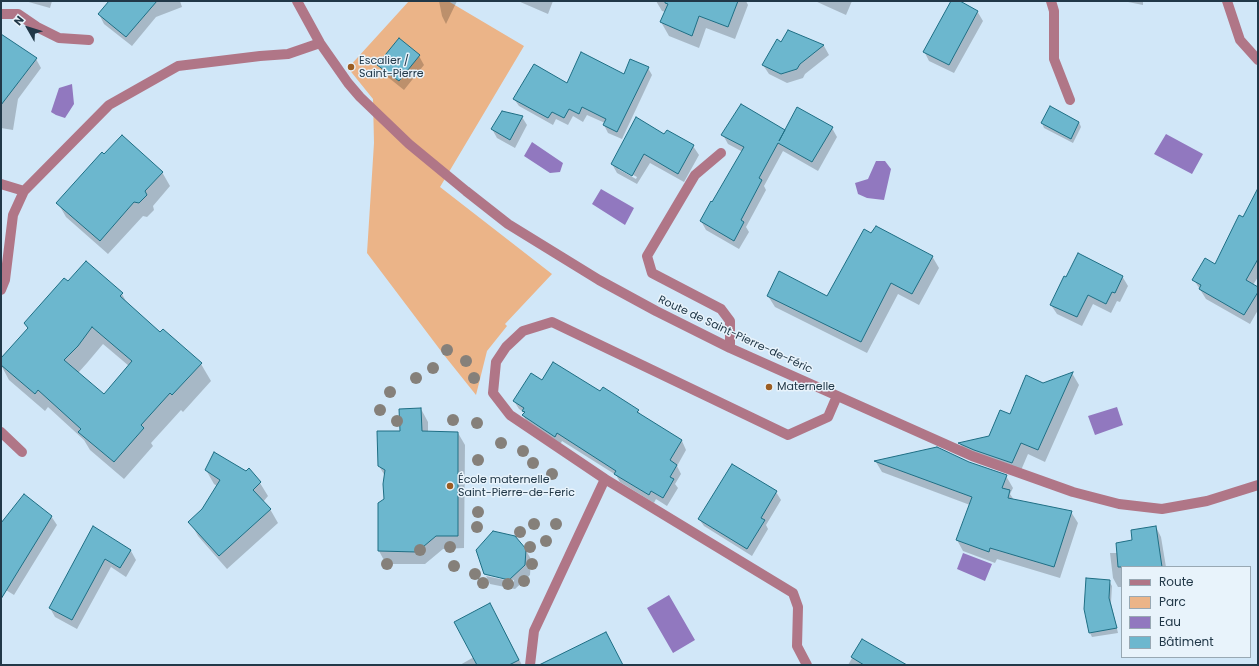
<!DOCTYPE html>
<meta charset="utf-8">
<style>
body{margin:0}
#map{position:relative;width:1259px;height:666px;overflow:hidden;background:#d1e7f8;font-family:Poppins,sans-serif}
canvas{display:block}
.frame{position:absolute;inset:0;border:2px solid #213848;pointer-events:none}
.legend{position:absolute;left:1121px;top:566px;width:130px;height:92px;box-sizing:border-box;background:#e8f3fb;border:1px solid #98a8b3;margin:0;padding:5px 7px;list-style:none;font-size:12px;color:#213848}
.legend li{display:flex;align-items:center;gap:8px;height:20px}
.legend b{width:20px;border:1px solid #98a8b3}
.north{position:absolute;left:8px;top:8px;width:40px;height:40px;-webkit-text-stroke:3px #e8f3fb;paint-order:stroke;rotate:309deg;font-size:11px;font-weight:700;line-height:16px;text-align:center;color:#213848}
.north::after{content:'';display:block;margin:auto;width:14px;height:18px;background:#213848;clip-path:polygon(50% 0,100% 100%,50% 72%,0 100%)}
</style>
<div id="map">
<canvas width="1259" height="666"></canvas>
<div class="frame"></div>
<ul class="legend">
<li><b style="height:5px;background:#b07687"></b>Route</li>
<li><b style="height:11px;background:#ebb488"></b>Parc</li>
<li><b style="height:11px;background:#9178bf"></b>Eau</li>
<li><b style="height:11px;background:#6cb7ce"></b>Bâtiment</li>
</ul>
<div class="north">N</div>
</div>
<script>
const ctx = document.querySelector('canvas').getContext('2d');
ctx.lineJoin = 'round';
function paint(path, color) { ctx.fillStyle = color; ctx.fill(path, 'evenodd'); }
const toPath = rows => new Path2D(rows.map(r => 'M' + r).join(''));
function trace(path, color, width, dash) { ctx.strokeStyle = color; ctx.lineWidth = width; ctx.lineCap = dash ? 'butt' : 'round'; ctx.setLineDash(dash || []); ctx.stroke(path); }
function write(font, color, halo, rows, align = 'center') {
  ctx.font = font + ' Poppins,sans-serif'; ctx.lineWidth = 3; ctx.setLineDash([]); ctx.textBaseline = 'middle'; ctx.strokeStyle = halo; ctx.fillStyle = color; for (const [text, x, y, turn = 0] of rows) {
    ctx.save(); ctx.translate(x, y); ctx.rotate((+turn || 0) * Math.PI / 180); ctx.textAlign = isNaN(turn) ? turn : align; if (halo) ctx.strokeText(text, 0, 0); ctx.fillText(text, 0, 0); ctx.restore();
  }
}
const green = toPath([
 [409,1,448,1,524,46,440,187,552,274,505,324,507,326,487,351,476,395,444,355,367,253,374,143,373,99,348,68]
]);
const water = toPath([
 [72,84,74,104,65,118,56,115,51,112,59,88],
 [1166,134,1203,154,1192,174,1154,154],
 [532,142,563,163,560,172,550,173,524,156],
 [876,161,885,161,891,169,884,200,867,198,858,194,855,183,868,179],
 [601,189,634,208,625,225,592,204],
 [1117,407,1123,425,1095,435,1088,416],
 [963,553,992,564,985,581,957,569],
 [669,595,695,640,673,653,647,608]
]);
const shadow = toPath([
 [25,1,52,1,50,8],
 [110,1,180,1,182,7,156,17,132,46,104,24,99,14],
 [439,1,457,1,446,24,442,16],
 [518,1,553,1,548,14],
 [656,1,746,1,748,5,735,39,706,28,699,48,669,36,661,22,666,12,662,11],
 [815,1,852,1,846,15],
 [952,1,957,1,977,11,983,21,954,73,929,61,924,51],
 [1123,1,1143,1,1143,5],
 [788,31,824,46,829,55,805,74,803,78,787,83,769,74,763,65,782,43],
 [1,49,36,59,41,68,18,99,13,130,1,128],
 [419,56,424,65,404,90,384,74,379,65],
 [648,68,652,75,622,139,608,133,604,125,605,123,587,115,583,122,573,116,568,125,556,119,553,125,519,106,514,99,568,85,624,75],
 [1050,108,1079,122,1081,127,1073,143,1044,128,1042,123],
 [522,117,527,125,515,148,497,138,492,129],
 [832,128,837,137,818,171,783,151,764,186,766,190,746,227,749,232,739,249,706,230,701,221,713,204,743,152,728,144,723,135],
 [664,135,693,146,699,155,684,182,650,163,637,184,617,173,612,164],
 [618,167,637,177,636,179,618,169],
 [162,172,170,186,153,206,154,210,147,217,143,216,108,254,66,217,58,203],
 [1258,194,1258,277,1253,285,1258,288,1258,310,1250,324,1206,299,1194,280,1215,266],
 [871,234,932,256,939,268,919,305,898,294,867,353,775,307,768,296,827,297],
 [1122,276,1128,286,1120,302,1117,301,1111,313,1093,304,1082,326,1057,314,1051,305,1067,278],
 [68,283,122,294,128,305,160,333,201,364,211,381,183,412,181,410,151,443,153,446,124,479,90,450,84,440,48,407,45,411,9,380,1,365,1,360,28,329,25,323],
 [103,344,129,366,104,396,78,373,87,363],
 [1072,373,1079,385,1045,462,1028,454,1019,475,967,455,960,444,990,437,1010,415,1043,384],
 [542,381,601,393,638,411,642,416,682,441,686,450,677,466,681,474,675,484,678,488,667,506,656,499,654,503,620,482,616,475,562,441,560,445,528,424,523,415,524,412,519,409,514,401],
 [421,409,428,422,428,432,458,433,465,445,464,548,443,549,425,564,386,564,379,551,379,503,386,499,385,476,379,466,401,432],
 [876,462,969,463,1006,476,1013,488,1010,494,1014,500,1071,512,1078,523,1060,578,997,559,995,563,963,551,957,540,970,505,882,472],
 [206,470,246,472,249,470,260,483,268,496,263,502,270,509,278,523,227,569,198,536,190,522,202,509,217,486,214,484],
 [776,492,781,500,766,525,768,529,752,556,704,526,699,519],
 [51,516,57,525,14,595,1,587,1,525],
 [93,527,131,551,136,560,126,577,111,567,77,629,55,617,50,608],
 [1156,527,1161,537,1166,567,1122,567,1122,587,1118,587,1113,578,1110,553,1117,553],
 [525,549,531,559,530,575,515,589,490,584,486,576,514,582,514,580,485,574,485,575,485,574],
 [1109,581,1112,586,1111,603,1118,633,1092,637,1090,633],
 [495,613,522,665,460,665,474,657],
 [862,641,905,665,848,665]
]);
const building = toPath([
 [109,1,157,1,126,37,98,14,109,1],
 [665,1,738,1,728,27,699,16,692,36,660,22,668,4,665,3,665,1],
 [951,1,960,1,978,11,949,65,923,52,951,1],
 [788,30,824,45,800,64,797,69,781,74,762,65,777,39,781,42,788,30],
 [1,34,37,58,1,105,1,34],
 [399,38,420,55,399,81,377,65,399,38],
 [581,52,624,74,630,59,649,67,617,132,603,125,606,119,582,107,579,114,569,109,564,118,552,112,548,118,513,99,534,64,567,83,581,52],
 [741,104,785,130,779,141,797,107,833,127,812,162,778,143,759,178,762,180,741,220,744,222,734,241,700,221,711,201,712,202,744,147,721,135,741,104],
 [1050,106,1079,122,1071,139,1041,123,1050,106],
 [502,111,523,116,510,140,491,129,502,111],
 [636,117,664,134,667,130,694,145,678,174,644,154,632,176,611,164,636,117],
 [122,135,163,172,145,191,147,195,139,203,134,202,100,241,56,203,102,152,104,154,122,135],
 [1258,188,1258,259,1246,280,1258,287,1258,292,1244,315,1199,289,1201,285,1192,280,1205,258,1215,264,1239,215,1243,217,1258,188],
 [876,226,933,256,912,294,891,283,861,342,767,296,779,271,827,296,864,229,871,233,876,226],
 [1078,253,1123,276,1115,293,1112,292,1106,304,1088,295,1077,317,1050,305,1064,276,1066,277,1078,253],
 [86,261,123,293,120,296,160,332,163,329,202,363,172,395,170,393,141,425,144,428,114,462,78,432,81,429,38,390,35,394,1,365,1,358,28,328,24,323,64,278,68,281,86,261],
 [92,327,132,361,104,394,64,360,78,346,92,327],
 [553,362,600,391,603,387,639,410,637,412,682,440,670,460,677,465,670,477,674,479,663,498,651,491,649,495,614,474,616,471,557,433,555,437,522,415,525,412,522,411,524,408,513,401,531,373,542,380,553,362],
 [1073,372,1038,450,1021,443,1012,463,974,450,958,443,989,436,1000,410,1010,414,1026,375,1043,383,1073,372],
 [421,408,422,431,458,432,458,536,436,536,417,552,378,551,378,503,384,499,383,484,385,470,378,466,377,431,400,431,399,409,421,408],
 [937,447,969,462,1007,475,1002,488,1010,490,1008,498,1072,511,1054,567,990,548,989,552,956,540,972,497,874,461,937,447],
 [214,452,246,471,249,468,261,482,253,490,271,509,219,556,188,522,202,509,220,480,205,470,214,452],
 [732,464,777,491,761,518,765,520,747,549,698,519,732,464],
 [24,494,52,516,1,599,1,523,24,494],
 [93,526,131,550,120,568,105,559,72,620,49,608,93,526],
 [1156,526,1162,567,1118,567,1116,543,1132,540,1131,530,1156,526],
 [493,531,515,536,526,549,525,565,509,580,484,574,476,550,493,531],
 [1086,578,1110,580,1109,598,1117,628,1089,633,1084,609,1086,578],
 [490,603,519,660,509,665,477,665,454,622,490,603],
 [606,632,623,665,539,665,606,632],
 [862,639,907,665,864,665,851,657,862,639]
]);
const minor = toPath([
 [297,1,320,43,348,83,360,97,409,144,466,191,508,224,599,280,656,311,730,348,972,456,1073,492,1119,504,1162,509,1207,501,1258,485],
 [1051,1,1054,11,1054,59,1070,100],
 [1227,1,1240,40,1258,60],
 [1,14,18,14,37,27,59,38,89,40],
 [721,153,695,175,647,256,652,273,721,309,730,321,730,348],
 [1,184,24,191,109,105,178,66,260,56,288,54,320,43],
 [1,290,5,280,13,215,24,191],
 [1,432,22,452],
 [530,665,534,631,605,479],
 [807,665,797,646,798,607,793,593,605,479,510,415,493,393,496,362,506,347,523,331,552,322,788,435,828,417,837,396]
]);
const trees = [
 [447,350],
 [466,361],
 [433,368],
 [416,378],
 [474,378],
 [390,392],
 [380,410],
 [453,420],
 [397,421],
 [477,423],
 [501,443],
 [523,451],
 [478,460],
 [533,463],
 [552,474],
 [478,512],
 [534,524],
 [556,524],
 [477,527],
 [520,532],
 [546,541],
 [450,547],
 [530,547],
 [420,550],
 [387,564],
 [532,564],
 [454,566],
 [475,574],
 [524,581],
 [483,583],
 [508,584]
];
const markers = [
 [351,67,4,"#9b5d23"],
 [769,387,4,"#9b5d23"],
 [450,486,4,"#9b5d23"]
];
const poiNames = [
 ["Escalier /",359,61],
 ["Saint-Pierre",359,74],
 ["Maternelle",777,387],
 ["École maternelle",458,480],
 ["Saint-Pierre-de-Feric",458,493]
];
const streetNames = [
 ["Route de Saint-Pierre-de-Féric",735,335,25]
];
paint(green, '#ebb488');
paint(water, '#9178bf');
paint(shadow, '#0003');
paint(building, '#6cb7ce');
trace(building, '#1e6e84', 1);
trace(minor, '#b07687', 10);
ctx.fillStyle = '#85807a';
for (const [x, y] of trees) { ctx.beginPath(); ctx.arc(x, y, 6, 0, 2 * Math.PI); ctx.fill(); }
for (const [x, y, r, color] of markers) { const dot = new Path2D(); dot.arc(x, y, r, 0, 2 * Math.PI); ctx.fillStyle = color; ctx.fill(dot); trace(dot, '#e8f3fb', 1.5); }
write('11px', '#213848', '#e8f3fb', poiNames, 'left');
write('11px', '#213848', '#e8f3fb', streetNames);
</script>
